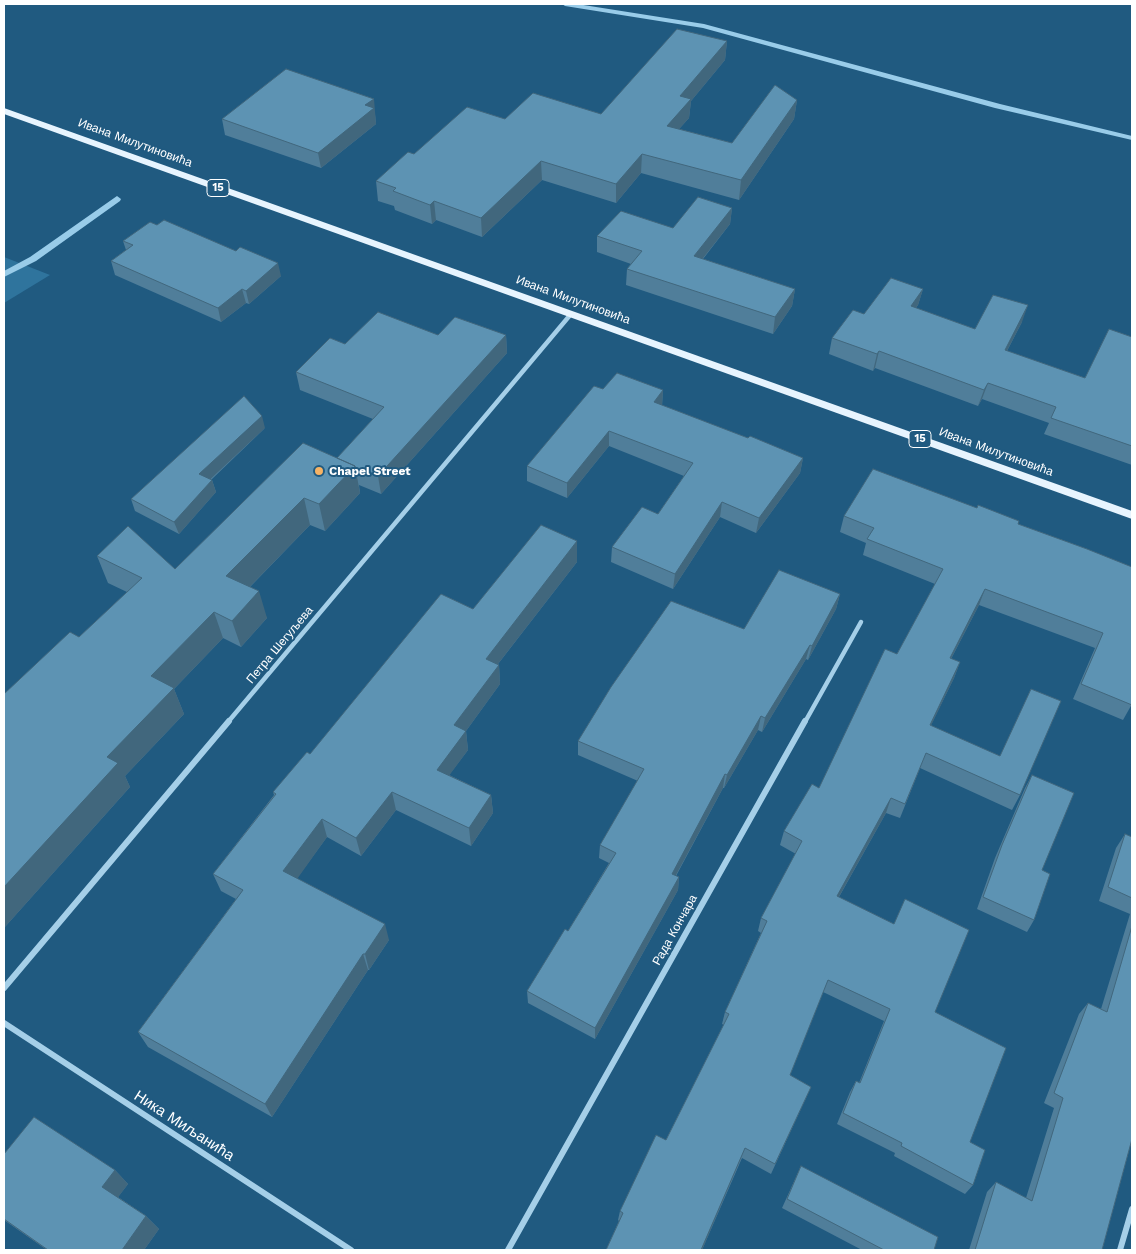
<!DOCTYPE html>
<meta charset="utf-8">
<style>
body{margin:0}
#map{position:relative;width:1136px;height:1254px;overflow:hidden;background:#205a80;font-family:"Work Sans",sans-serif}
canvas{display:block}
.frame{position:absolute;inset:0;border:5px solid #fff;pointer-events:none}
</style>
<div id="map">
<canvas width="1136" height="1254"></canvas>
<div class="frame"></div>
</div>
<script>
const ctx = document.querySelector('canvas').getContext('2d');
ctx.lineJoin = 'round';
function paint(path, color) { ctx.fillStyle = color; ctx.fill(path, 'evenodd'); }
const toPath = rows => new Path2D(rows.map(r => 'M' + r).join(''));
function trace(path, color, width, dash) { ctx.strokeStyle = color; ctx.lineWidth = width; ctx.lineCap = dash ? 'butt' : 'round'; ctx.setLineDash(dash || []); ctx.stroke(path); }
function write(font, color, halo, rows, align = 'center') {
  ctx.font = font + ' "Work Sans",sans-serif'; ctx.lineWidth = 4; ctx.setLineDash([]); ctx.textBaseline = 'middle'; ctx.strokeStyle = halo; ctx.fillStyle = color; for (const [text, x, y, turn = 0] of rows) {
    ctx.save(); ctx.translate(x, y); ctx.rotate((+turn || 0) * Math.PI / 180); ctx.textAlign = isNaN(turn) ? turn : align; if (halo) ctx.strokeText(text, 0, 0); ctx.fillText(text, 0, 0); ctx.restore();
  }
}
const green = toPath([
 [4,257,50,275,4,303]
]);
const stream = toPath([
 [562,4,577,4,704,24,1000,104,1132,136,1132,140,995,108,703,28,565,6,562,4],
 [117,196,121,199,120,201,36,261,4,277,4,271,30,257,117,196]
]);
const streetFar1 = toPath([
 [228,722,571,314],
 [805,722,861,622]
]);
const street = toPath([
 [4,988,229,721],
 [4,1023,351,1250],
 [508,1250,805,721],
 [1120,1250,1132,1209]
]);
const primary = toPath([
 [4,108,1132,511,1132,519,4,114,4,108]
]);
const wall = toPath([
 [727,41,725,60,691,101,689,118,679,129,732,143,797,100,794,119,739,200,641,173,616,203,542,180,482,237,436,220,432,224,395,210,394,206,378,201,376,181,414,154,505,119,601,114],
 [375,114,376,124,321,168,225,135,222,119],
 [732,208,730,224,703,259,795,289,792,306,773,334,626,285,627,269,631,264,597,252,597,236,673,228],
 [123,241,281,276,249,304,246,303,221,322,115,275,111,261,126,250],
 [923,289,918,305,916,308,975,329,1022,322,1007,351,1085,378,1132,337,1132,465,1044,434,1049,423,982,399,978,406,875,368,873,371,829,354,832,338,864,314],
 [438,335,506,335,507,353,381,494,359,485,360,493,325,531,310,525,250,587,267,618,241,647,223,638,174,689,184,714,125,776,130,787,4,928,4,694,79,637,127,592,108,583,97,556,175,569,337,458,373,419,300,390,296,372,345,344],
 [603,389,663,390,662,406,748,438,803,458,800,473,756,533,720,517,673,589,611,562,612,547,658,514,684,476,609,446,567,498,527,481,527,466],
 [265,428,211,480,212,480,216,492,179,534,135,511,131,499],
 [844,516,1018,524,1087,549,1132,704,1123,720,1073,699,1095,648,979,605,951,659,960,662,954,678,931,725,1020,795,1012,810,920,768,900,818,886,813,839,897,935,1012,970,1142,973,1185,965,1194,894,1156,895,1153,837,1124,850,1092,856,1081,859,1083,884,1021,823,992,790,1075,811,1087,771,1174,742,1158,702,1250,606,1250,619,1221,618,1220,620,1211,666,1140,724,1025,722,1024,725,1012,761,933,758,931,761,918,796,854,780,845,784,831,819,788,897,654,935,584,863,555,866,543,840,532],
 [577,541,577,562,498,664,499,665,500,684,466,731,468,750,449,775,491,795,493,813,471,846,396,810,361,856,327,837,297,878,389,940,369,970,368,970,272,1117,148,1047,138,1032,236,899,221,891,213,874,274,795,273,792,310,754,473,609],
 [840,594,836,609,808,660,806,659,762,732,758,730,724,788,723,788,676,876,679,877,678,890,595,1039,528,1003,527,991,568,931,609,863,599,858,600,845,638,781,578,755,578,741,744,629],
 [1032,775,1042,870,1034,920,1027,932,977,909,995,858,1025,788],
 [1125,834,1132,837,1132,1139,1102,1250,969,1250,987,1192,996,1182,1026,1198,1054,1108,1044,1103,1079,1014,1088,1003,1101,1009,1130,914,1099,901,1116,848],
 [4,1154,115,1170,128,1184,118,1197,146,1216,159,1229,144,1250,47,1250,4,1220],
 [801,1166,934,1250,862,1250,782,1208]
]);
const shadedWall = toPath([
 [727,41,725,60,691,101,689,118,665,145,667,126,680,96],
 [374,99,376,124,321,168,318,153,365,105],
 [797,100,794,119,739,200,741,180],
 [642,154,641,173,616,203,616,184],
 [541,161,542,180,482,237,481,218],
 [434,201,436,220,432,224,430,205],
 [732,208,730,224,692,272,694,256],
 [278,263,281,276,249,304,246,291],
 [242,289,246,303,221,322,218,308],
 [795,289,792,306,773,334,775,317],
 [923,289,918,305,906,322,911,306],
 [1028,305,1022,322,999,366,1005,350],
 [506,335,507,353,381,494,378,476],
 [879,351,875,368,873,371,877,354],
 [988,383,982,399,978,406,984,390],
 [663,390,662,406,654,402],
 [262,416,265,428,203,486,199,474],
 [609,431,609,446,567,498,567,483],
 [803,458,800,473,756,533,759,518],
 [355,466,360,493,325,531,319,504],
 [212,480,216,492,179,534,174,522],
 [304,498,310,525,235,602,226,576],
 [722,502,720,517,673,589,675,574],
 [577,541,577,562,487,678,486,659],
 [985,589,979,605,943,674,950,658],
 [259,591,267,618,241,647,232,621],
 [840,594,836,609,808,660,812,646],
 [214,612,223,638,174,689,184,714,125,776,130,787,4,928,4,887,107,757,151,676],
 [810,645,806,659,762,732,765,718],
 [960,662,954,678,924,740,930,725],
 [499,665,500,684,466,731,468,750,440,788,437,770,454,725],
 [761,716,758,730,724,788,727,775],
 [725,774,723,788,670,886,672,874],
 [392,792,396,810,361,856,356,838],
 [491,795,493,813,471,846,469,828],
 [891,798,886,813,832,909,837,896],
 [322,819,327,837,290,889,283,871],
 [679,877,678,890,595,1039,595,1028],
 [385,924,389,940,369,970,365,954],
 [363,954,368,970,272,1117,265,1104],
 [745,1148,702,1250,701,1250],
 [115,1170,128,1184,116,1200,102,1187],
 [146,1216,159,1229,144,1250,122,1250]
]);
const building = toPath([
 [677,29,727,41,680,96,691,99,667,126,732,143,775,85,797,100,741,180,642,154,616,184,541,161,481,218,434,201,430,205,393,191,396,188,376,181,408,152,414,154,467,107,505,119,533,93,601,114,677,29],
 [286,69,374,99,365,105,374,108,318,153,222,119,286,69],
 [698,197,732,208,694,256,795,289,775,317,627,269,642,251,597,236,621,211,673,228,698,197],
 [164,220,236,251,240,247,278,263,246,291,242,289,218,308,111,261,133,245,123,241,150,222,157,225,164,220],
 [891,278,923,289,911,306,975,329,993,295,1028,305,1005,350,1085,378,1109,329,1132,337,1132,446,1051,418,1056,407,988,383,984,390,879,351,877,354,832,338,853,310,864,314,891,278],
 [378,312,438,335,455,317,506,335,378,476,355,467,355,466,337,458,384,407,296,372,330,338,345,344,378,312],
 [617,373,663,390,654,402,748,438,750,436,803,458,759,518,722,502,675,574,612,547,642,507,658,514,693,463,609,431,567,483,527,466,594,386,603,389,617,373],
 [244,396,262,416,199,474,212,480,174,522,131,499,244,396],
 [303,443,355,466,319,504,304,498,226,576,259,591,232,621,214,612,151,676,174,688,107,757,118,763,4,887,4,694,70,632,79,637,142,578,97,556,128,526,175,569,303,443],
 [873,469,977,508,978,505,1019,521,1018,524,1087,549,1132,567,1132,705,1081,684,1103,633,985,589,950,658,960,662,930,725,1000,756,1031,689,1061,701,1020,795,926,753,905,804,891,798,837,896,894,924,905,899,969,930,935,1012,1006,1048,970,1142,985,1150,973,1185,901,1146,902,1143,843,1113,856,1081,860,1083,890,1009,828,980,790,1075,811,1087,775,1164,745,1148,701,1250,606,1250,623,1213,620,1211,656,1135,666,1140,729,1014,725,1012,767,921,761,918,802,841,784,831,812,784,819,788,885,649,897,654,943,569,867,539,874,528,844,516,873,469],
 [541,525,577,541,486,659,499,665,454,725,466,731,437,770,491,795,469,828,392,792,356,838,322,819,283,871,385,924,365,954,363,954,265,1104,138,1032,243,890,213,874,276,794,273,792,307,752,310,754,441,594,473,609,541,525],
 [779,570,840,594,812,646,810,645,765,718,761,716,727,775,725,774,672,874,679,877,595,1028,527,991,565,929,568,931,616,853,600,845,644,769,578,741,611,687,671,601,744,629,779,570],
 [1032,775,1074,793,1042,870,1050,874,1034,920,983,897,1002,845,1032,775],
 [1125,834,1132,837,1132,898,1108,887,1125,834],
 [1132,926,1132,1139,1102,1250,975,1250,996,1182,1032,1201,1063,1098,1054,1093,1088,1003,1107,1012,1132,926],
 [34,1117,115,1170,102,1187,146,1216,122,1250,48,1250,4,1219,4,1154,34,1117],
 [801,1166,938,1237,934,1250,884,1250,787,1199,801,1166]
]);
const markers = [
 [319,471,5,"#f6b365"]
];
const shields = [
 [218,188,22],
 [920,439,22]
];
const shieldNames = [
 ["15",218,188],
 ["15",920,439]
];
const streetNames = [
 ["Ивана Милутиновића",135,143,20],
 ["Ивана Милутиновића",573,300,20],
 ["Ивана Милутиновића",996,452,20],
 ["Петра Шегуљева",280,645,-50],
 ["Рада Кончара",675,930,-61]
];
const poiNames = [
 ["Chapel Street",329,471]
];
const nearStreetnames = [
 ["Ника Миљанића",184,1126,33]
];
paint(green, '#2f749d');
paint(stream, '#99cce9');
trace(streetFar1, '#a5cfe8', 4.5);
trace(street, '#a5cfe8', 6);
paint(primary, '#e7f4fe');
paint(wall, '#507e9a');
paint(shadedWall, '#41677d');
paint(building, '#5d93b3');
trace(building, '#41677d', 1);
for (const [x, y, r, color] of markers) { const dot = new Path2D(); dot.arc(x, y, r, 0, 2 * Math.PI); ctx.fillStyle = color; ctx.fill(dot); trace(dot, '#205a80', 2); }
for (const [x, y, w] of shields) { const box = new Path2D(); box.roundRect(x - w / 2, y - 8.5, w, 17, 4); ctx.fillStyle = '#205a80'; ctx.fill(box); trace(box, '#fff', 1); }
write('bold 11px', '#fff', null, shieldNames);
write('12px', '#fff', '#205a80', streetNames);
write('bold 12px', '#fff', '#205a80', poiNames, 'left');
write('15px', '#fff', '#205a80', nearStreetnames);
</script>
